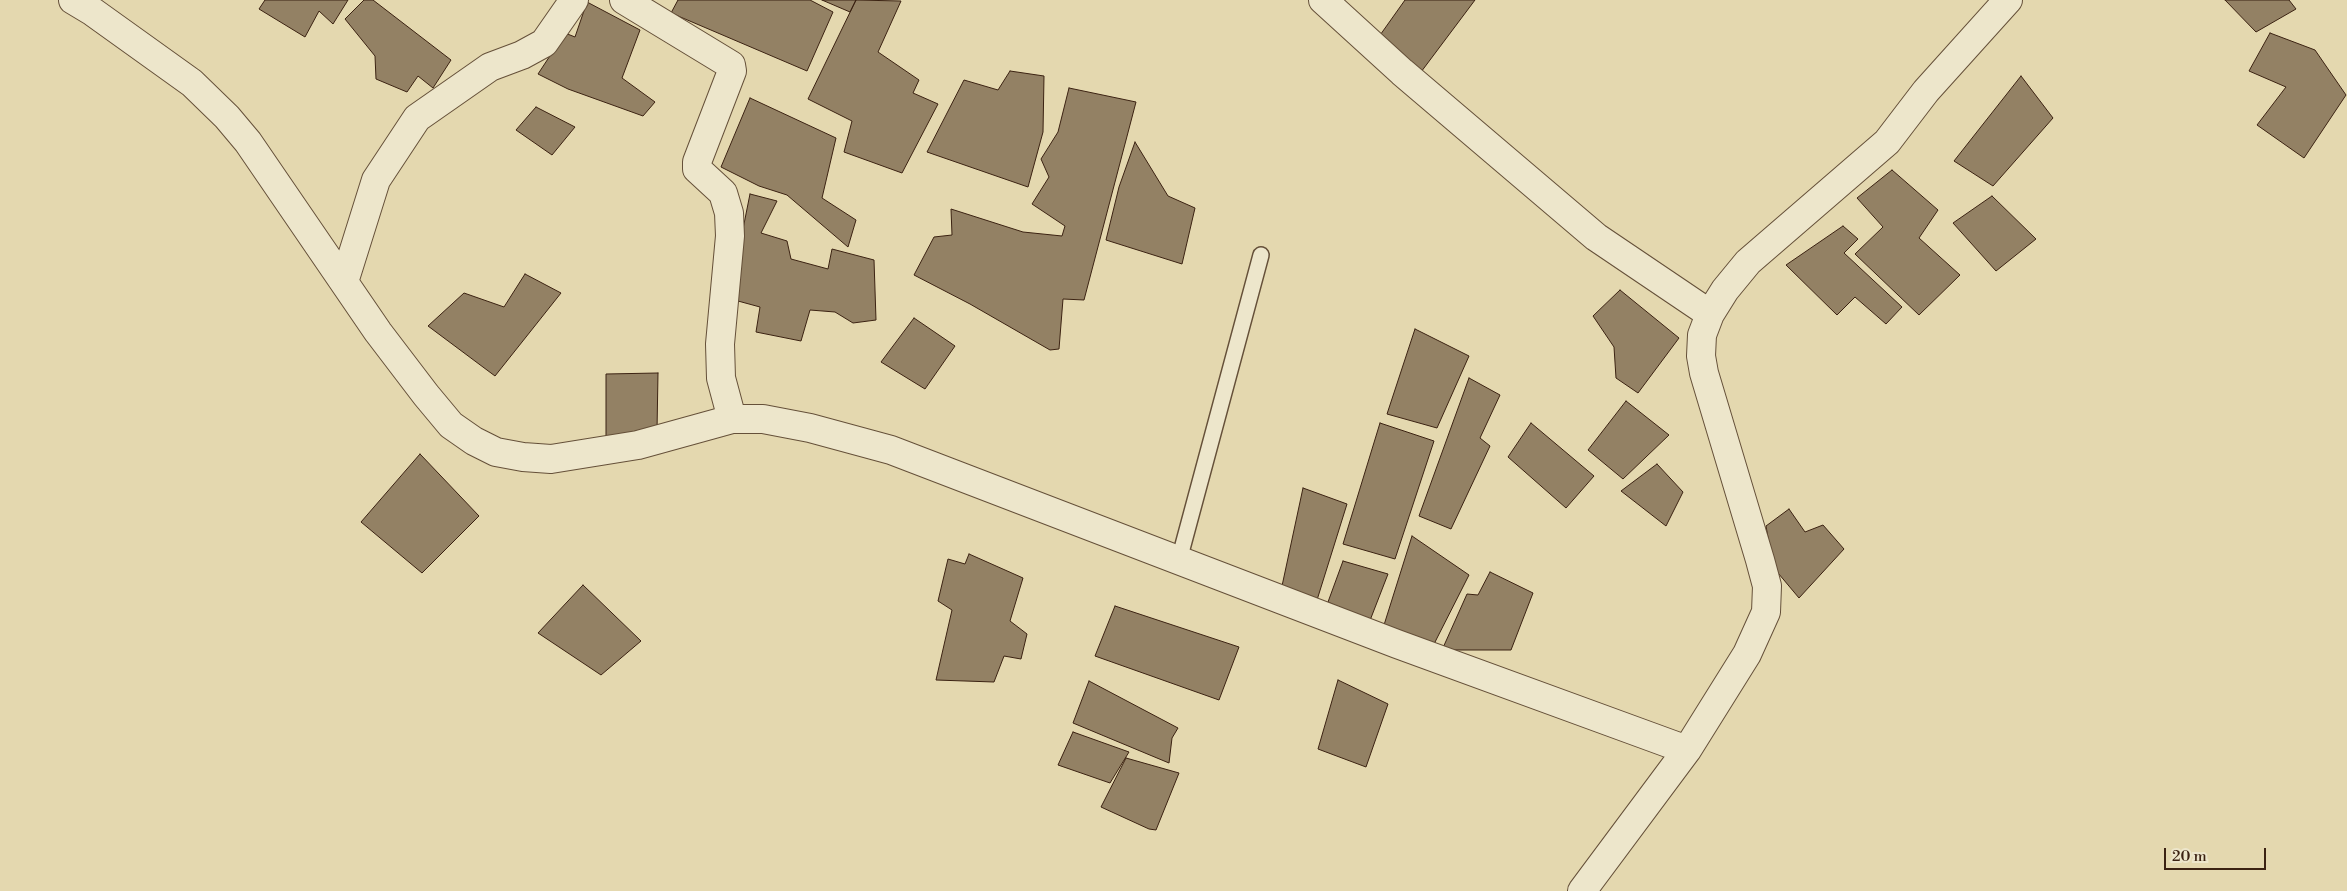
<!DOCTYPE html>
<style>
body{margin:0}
#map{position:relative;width:2347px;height:891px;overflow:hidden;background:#e4d8af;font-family:"Libre Bodoni",serif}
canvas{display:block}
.scale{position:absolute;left:2164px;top:848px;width:102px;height:22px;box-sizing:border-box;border:2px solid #3b2212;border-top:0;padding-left:6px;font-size:15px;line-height:18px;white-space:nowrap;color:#3b2212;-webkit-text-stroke:4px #ede6cb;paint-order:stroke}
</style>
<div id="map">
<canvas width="2347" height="891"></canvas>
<div class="scale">20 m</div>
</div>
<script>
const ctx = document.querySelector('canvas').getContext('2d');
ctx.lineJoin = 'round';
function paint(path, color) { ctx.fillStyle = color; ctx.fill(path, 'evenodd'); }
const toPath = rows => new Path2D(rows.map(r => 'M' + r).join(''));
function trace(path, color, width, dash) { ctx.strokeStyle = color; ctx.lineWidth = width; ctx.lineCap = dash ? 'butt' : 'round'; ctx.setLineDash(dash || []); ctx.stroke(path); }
const building = toPath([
 [265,0,348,0,333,24,319,11,305,37,259,9,265,0],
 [364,0,373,0,451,60,433,88,418,76,407,92,376,79,375,56,345,19,364,0],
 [678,0,810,0,833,12,807,71,671,13,678,0],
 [822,0,856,0,850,12,822,0],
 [856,0,901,1,878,52,919,80,913,93,938,104,902,173,844,152,852,121,808,99,856,0],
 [1405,0,1475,0,1421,72,1378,38,1405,0],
 [2225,0,2289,0,2296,9,2256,32,2225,0],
 [587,2,640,30,622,78,655,102,643,116,568,89,538,74,565,33,575,37,587,2],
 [2270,33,2315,50,2346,95,2304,158,2257,125,2286,87,2249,71,2270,33],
 [1010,71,1044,76,1043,132,1028,187,927,152,964,80,998,90,1010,71],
 [2021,76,2053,118,1993,186,1954,161,2021,76],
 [1069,88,1136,102,1084,300,1063,299,1059,349,1050,350,970,304,914,275,934,237,952,235,951,209,1023,232,1062,236,1065,226,1032,204,1049,177,1041,159,1058,132,1069,88],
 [750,98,836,138,822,198,856,220,848,247,787,195,759,186,721,167,750,98],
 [536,107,575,127,552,155,516,130,536,107],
 [1135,142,1168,196,1195,208,1182,264,1106,240,1119,187,1135,142],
 [1892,170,1938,210,1919,238,1960,275,1919,315,1855,254,1883,227,1857,198,1892,170],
 [750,194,777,201,761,233,787,241,791,259,828,269,832,249,874,260,876,320,853,323,835,312,810,310,801,341,756,332,760,307,738,301,737,259,750,194],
 [1992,196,2036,239,1996,271,1953,223,1992,196],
 [1843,226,1858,239,1844,253,1902,307,1886,324,1855,297,1837,315,1786,265,1843,226],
 [525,274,561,293,495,376,428,326,464,293,504,307,525,274],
 [1620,290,1679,338,1638,393,1616,378,1614,347,1593,316,1620,290],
 [914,318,955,346,925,389,881,362,914,318],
 [1415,329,1469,356,1437,428,1387,414,1415,329],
 [658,373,657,431,606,442,606,374,658,373],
 [1469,378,1500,395,1480,438,1490,446,1451,529,1419,516,1469,378],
 [1626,401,1669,435,1623,479,1588,450,1626,401],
 [1380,423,1434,441,1395,559,1343,544,1380,423],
 [1531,423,1594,476,1566,508,1508,457,1531,423],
 [420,454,479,516,422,573,361,522,420,454],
 [1657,464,1683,492,1666,526,1621,491,1657,464],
 [1303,488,1347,504,1317,600,1282,586,1303,488],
 [1789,509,1805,532,1823,525,1844,549,1799,598,1773,567,1766,526,1789,509],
 [1412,536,1469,575,1432,648,1384,625,1412,536],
 [969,554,1023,578,1010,621,1027,634,1021,659,1004,656,994,682,936,680,952,610,938,601,948,559,965,564,969,554],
 [1343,561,1388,574,1369,623,1328,602,1343,561],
 [1490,572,1533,593,1511,650,1442,650,1467,594,1478,595,1490,572],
 [583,585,641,641,601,675,538,633,583,585],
 [1115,606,1239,647,1219,700,1095,656,1115,606],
 [1338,680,1388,704,1366,767,1318,749,1338,680],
 [1089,681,1178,728,1172,738,1169,763,1073,723,1089,681],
 [1073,732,1129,752,1110,783,1058,765,1073,732],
 [1126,758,1179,773,1156,830,1149,829,1101,807,1126,758]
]);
const service = toPath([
 [1179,560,1261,255]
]);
const minor = toPath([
 [73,0,93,12,192,83,227,117,248,142,378,332,426,395,451,425,474,441,496,452,523,457,551,459,638,445,732,419,763,419,810,428,891,450,1397,644,1687,750],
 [624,0,731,65,732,71,697,162,697,169,723,193,729,213,730,236,720,344,721,378,732,419],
 [1323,0,1402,72,1596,237,1710,314],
 [344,282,376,180,417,118,490,67,522,55,544,43,574,0],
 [1582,891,1687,750,1747,654,1766,612,1767,586,1760,560,1704,373,1701,356,1702,335,1710,314,1725,290,1748,262,1887,142,1926,91,2008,0]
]);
paint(building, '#938164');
trace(building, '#3b2212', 1);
trace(service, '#655039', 18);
trace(minor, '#655039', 30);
trace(service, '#ede6cb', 15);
trace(minor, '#ede6cb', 28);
</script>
